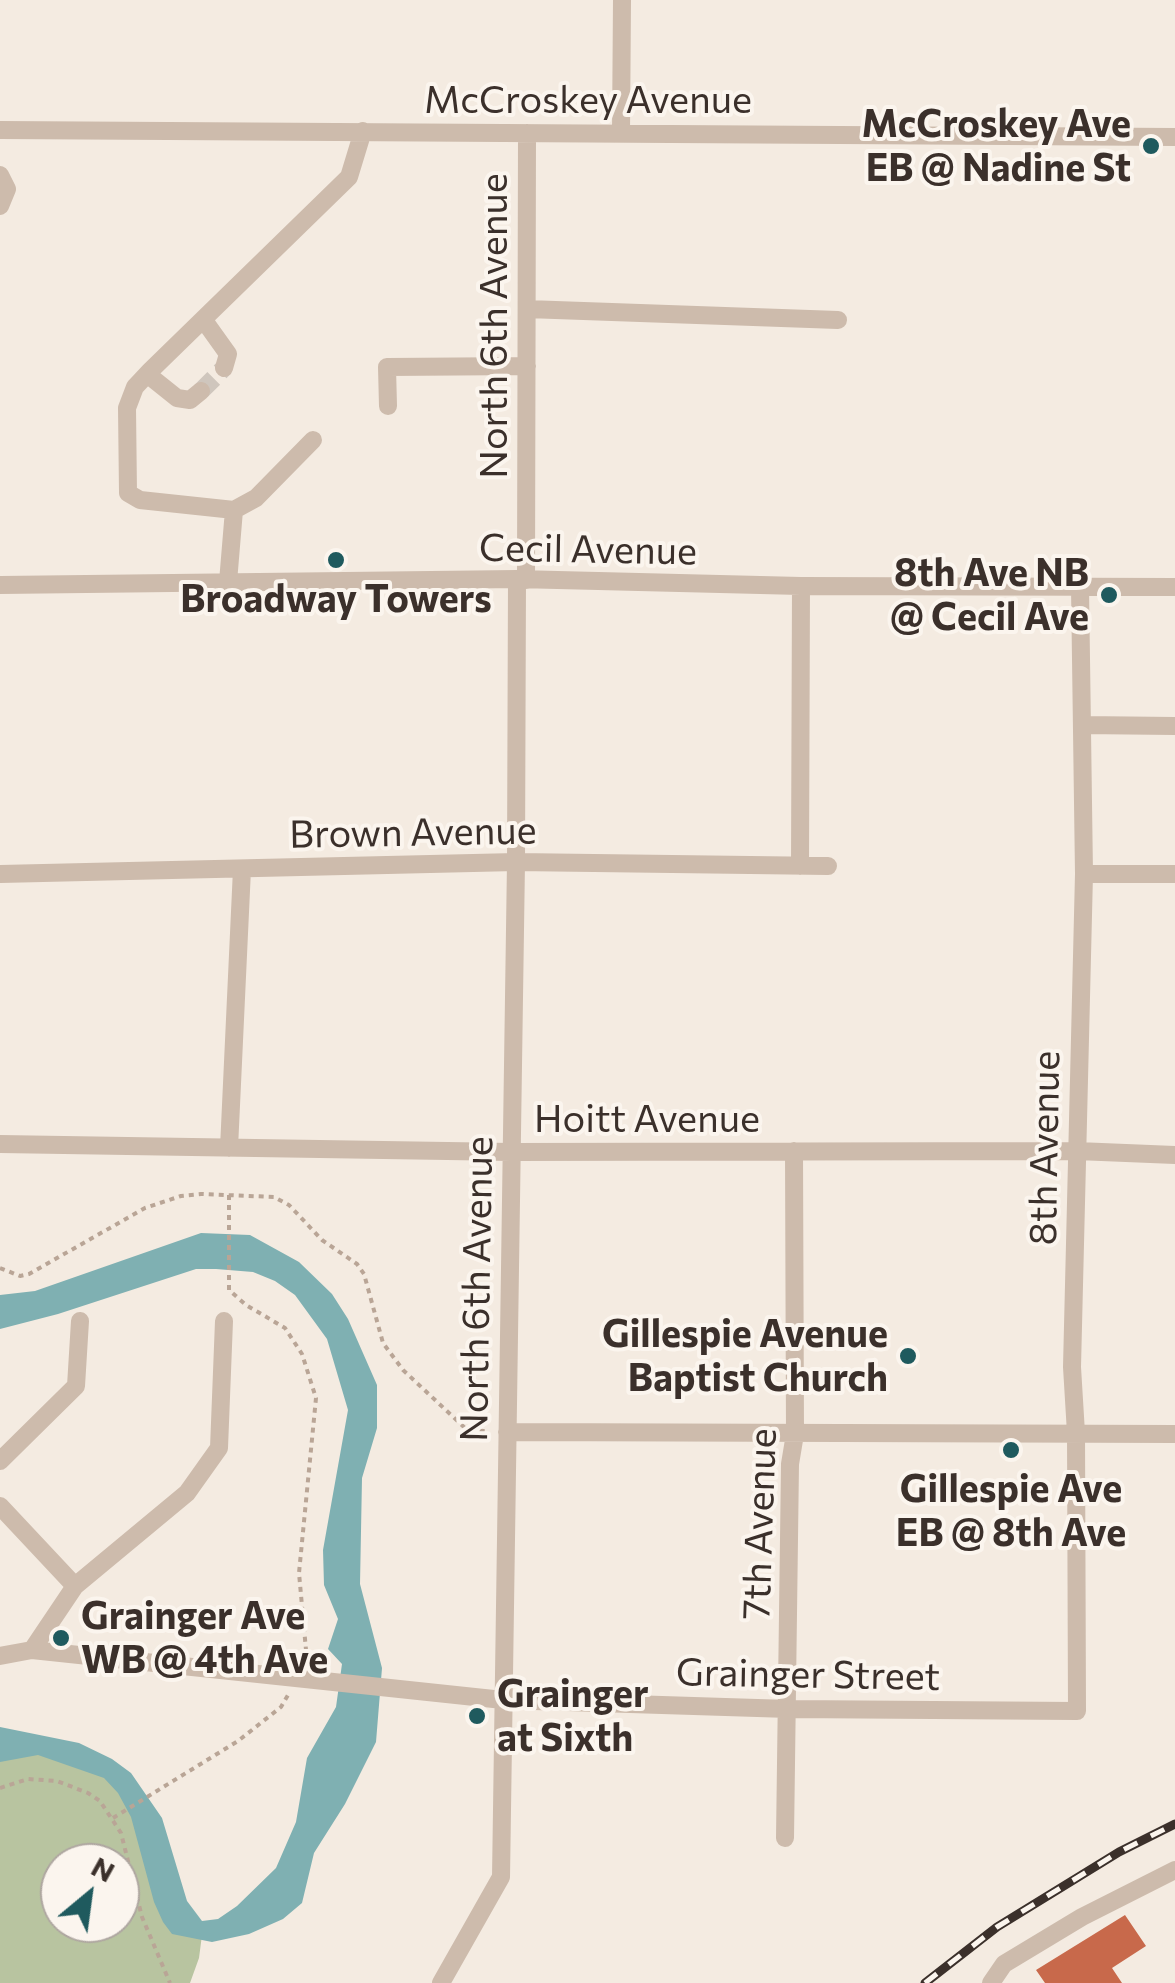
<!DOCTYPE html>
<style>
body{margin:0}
#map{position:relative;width:1175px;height:1983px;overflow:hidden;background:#f4ebe1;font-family:Commissioner,sans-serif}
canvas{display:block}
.north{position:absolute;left:40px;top:1843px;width:100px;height:100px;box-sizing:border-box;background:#fbf5ee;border:2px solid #aea6a0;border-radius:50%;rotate:29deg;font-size:28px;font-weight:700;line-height:40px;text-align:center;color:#3b302b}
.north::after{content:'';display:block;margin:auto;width:35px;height:45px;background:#1f5a5e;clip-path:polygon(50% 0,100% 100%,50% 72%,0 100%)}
</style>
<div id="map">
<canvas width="1175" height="1983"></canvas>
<div class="north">N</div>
</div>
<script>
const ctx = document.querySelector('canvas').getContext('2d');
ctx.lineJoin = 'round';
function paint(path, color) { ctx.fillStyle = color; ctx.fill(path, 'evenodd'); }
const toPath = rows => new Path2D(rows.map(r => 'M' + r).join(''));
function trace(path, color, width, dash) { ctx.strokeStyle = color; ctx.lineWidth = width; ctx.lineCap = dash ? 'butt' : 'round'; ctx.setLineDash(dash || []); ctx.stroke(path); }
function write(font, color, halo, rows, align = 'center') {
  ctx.font = font + ' Commissioner,sans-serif'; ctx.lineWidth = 8; ctx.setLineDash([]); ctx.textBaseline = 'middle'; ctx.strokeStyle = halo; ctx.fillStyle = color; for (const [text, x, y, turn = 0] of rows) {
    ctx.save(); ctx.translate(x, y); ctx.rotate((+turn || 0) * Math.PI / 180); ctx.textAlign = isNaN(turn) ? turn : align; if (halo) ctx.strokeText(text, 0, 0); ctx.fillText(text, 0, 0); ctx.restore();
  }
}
const green = toPath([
 [0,1734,96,1755,172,1874,202,1935,199,1958,190,1983,0,1983],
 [60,1863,120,1863,120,1923,60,1923]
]);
const water = toPath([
 [201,1233,250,1235,299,1262,332,1294,348,1319,377,1385,377,1428,362,1478,360,1584,382,1668,376,1742,345,1804,314,1853,302,1903,283,1919,249,1934,212,1942,172,1934,163,1922,154,1902,131,1817,118,1793,104,1778,38,1755,0,1762,0,1727,79,1743,112,1759,131,1773,162,1818,187,1901,202,1921,218,1919,237,1906,276,1868,296,1822,307,1758,336,1707,342,1664,328,1649,338,1619,324,1585,323,1550,348,1410,327,1339,295,1295,275,1281,253,1272,216,1269,196,1269,58,1314,0,1329,0,1295,35,1291]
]);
const building = toPath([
 [1125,1915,1146,1946,1112,1968,1122,1983,1045,1983,1036,1970]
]);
const minorTunnel = toPath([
 [201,391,224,368]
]);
const path = toPath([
 [229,1195,229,1290,246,1305,285,1328,302,1354,316,1398,299,1573,307,1661],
 [0,1268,20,1276,29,1274,145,1208,181,1196,201,1194,274,1197,289,1205,322,1240,357,1264,364,1274,383,1343,403,1370,465,1428,489,1432],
 [0,1788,28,1779,57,1781,88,1793,100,1801,121,1833,142,1917,170,1983],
 [113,1818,238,1741,281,1707,288,1695]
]);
const minor = toPath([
 [0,130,1175,137],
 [621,133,622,0],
 [0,175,7,189,0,206],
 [527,309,838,320],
 [203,319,228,354,224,368],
 [147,374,177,398,190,400,201,391],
 [388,406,387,367,527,366],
 [234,510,256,498,313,440],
 [526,580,527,133],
 [228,582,234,510,140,500,128,493,127,408,135,387,150,371,349,177,363,131],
 [0,585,517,579,801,586,1175,587],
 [1082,725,1175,726],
 [800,866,801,586],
 [0,874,516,862,828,866],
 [1084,874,1175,874],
 [0,1144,511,1152,1077,1151,1175,1155],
 [229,1148,242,869],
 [507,1432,1175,1434],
 [0,1461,76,1386,80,1321],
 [0,1506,75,1586],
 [32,1650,75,1586,187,1493,219,1448,224,1321],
 [0,1656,32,1650,503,1700,789,1709,1077,1711,1076,1433,1072,1367,1084,874,1080,587],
 [785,1838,790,1464,795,1434,794,1151],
 [441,1983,501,1877,516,862,517,579],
 [991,1983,1004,1964,1082,1917,1175,1870]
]);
const rail = toPath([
 [925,1983,997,1927,1119,1852,1175,1824]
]);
const markers = [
 [1151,146,10,"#1f5a5e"],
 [336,560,10,"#1f5a5e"],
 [1109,595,10,"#1f5a5e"],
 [908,1356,10,"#1f5a5e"],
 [1011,1450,10,"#1f5a5e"],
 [61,1638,10,"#1f5a5e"],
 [477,1716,10,"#1f5a5e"]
];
const streetNames = [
 ["McCroskey Avenue",588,100],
 ["North 6th Avenue",494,326,-90],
 ["Cecil Avenue",588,550,1],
 ["Brown Avenue",413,833,-1],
 ["Hoitt Avenue",647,1119],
 ["8th Avenue",1045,1148,-89],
 ["North 6th Avenue",477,1289,-89],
 ["7th Avenue",760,1524,-88],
 ["Grainger Street",808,1675,1]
];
const poiNames = [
 ["McCroskey Ave",1131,124],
 ["EB @ Nadine St",1131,168],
 ["8th Ave NB",1089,573],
 ["@ Cecil Ave",1089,617],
 ["Broadway Towers",336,599,"center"],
 ["Gillespie Avenue",888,1334],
 ["Baptist Church",888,1378],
 ["Gillespie Ave",1011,1489,"center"],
 ["EB @ 8th Ave",1011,1533,"center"],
 ["Grainger Ave",81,1616,"left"],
 ["WB @ 4th Ave",81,1660,"left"],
 ["Grainger",497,1694,"left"],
 ["at Sixth",497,1738,"left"]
];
paint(green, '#b8c4a0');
paint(water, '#7fb0b2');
paint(building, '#c8694b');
trace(minorTunnel, '#cfc6bd', 18, [18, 9]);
trace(path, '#b9a596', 4, [5, 5]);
trace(minor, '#cdbbac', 18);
trace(rail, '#3b302b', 9);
trace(rail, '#fbf5ee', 5, [15]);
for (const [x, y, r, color] of markers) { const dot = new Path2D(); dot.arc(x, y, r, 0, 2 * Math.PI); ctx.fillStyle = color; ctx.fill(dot); trace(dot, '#fbf5ee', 4); }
write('38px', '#3b302b', '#fbf5ee', streetNames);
write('bold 38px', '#3b302b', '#fbf5ee', poiNames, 'right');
</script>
